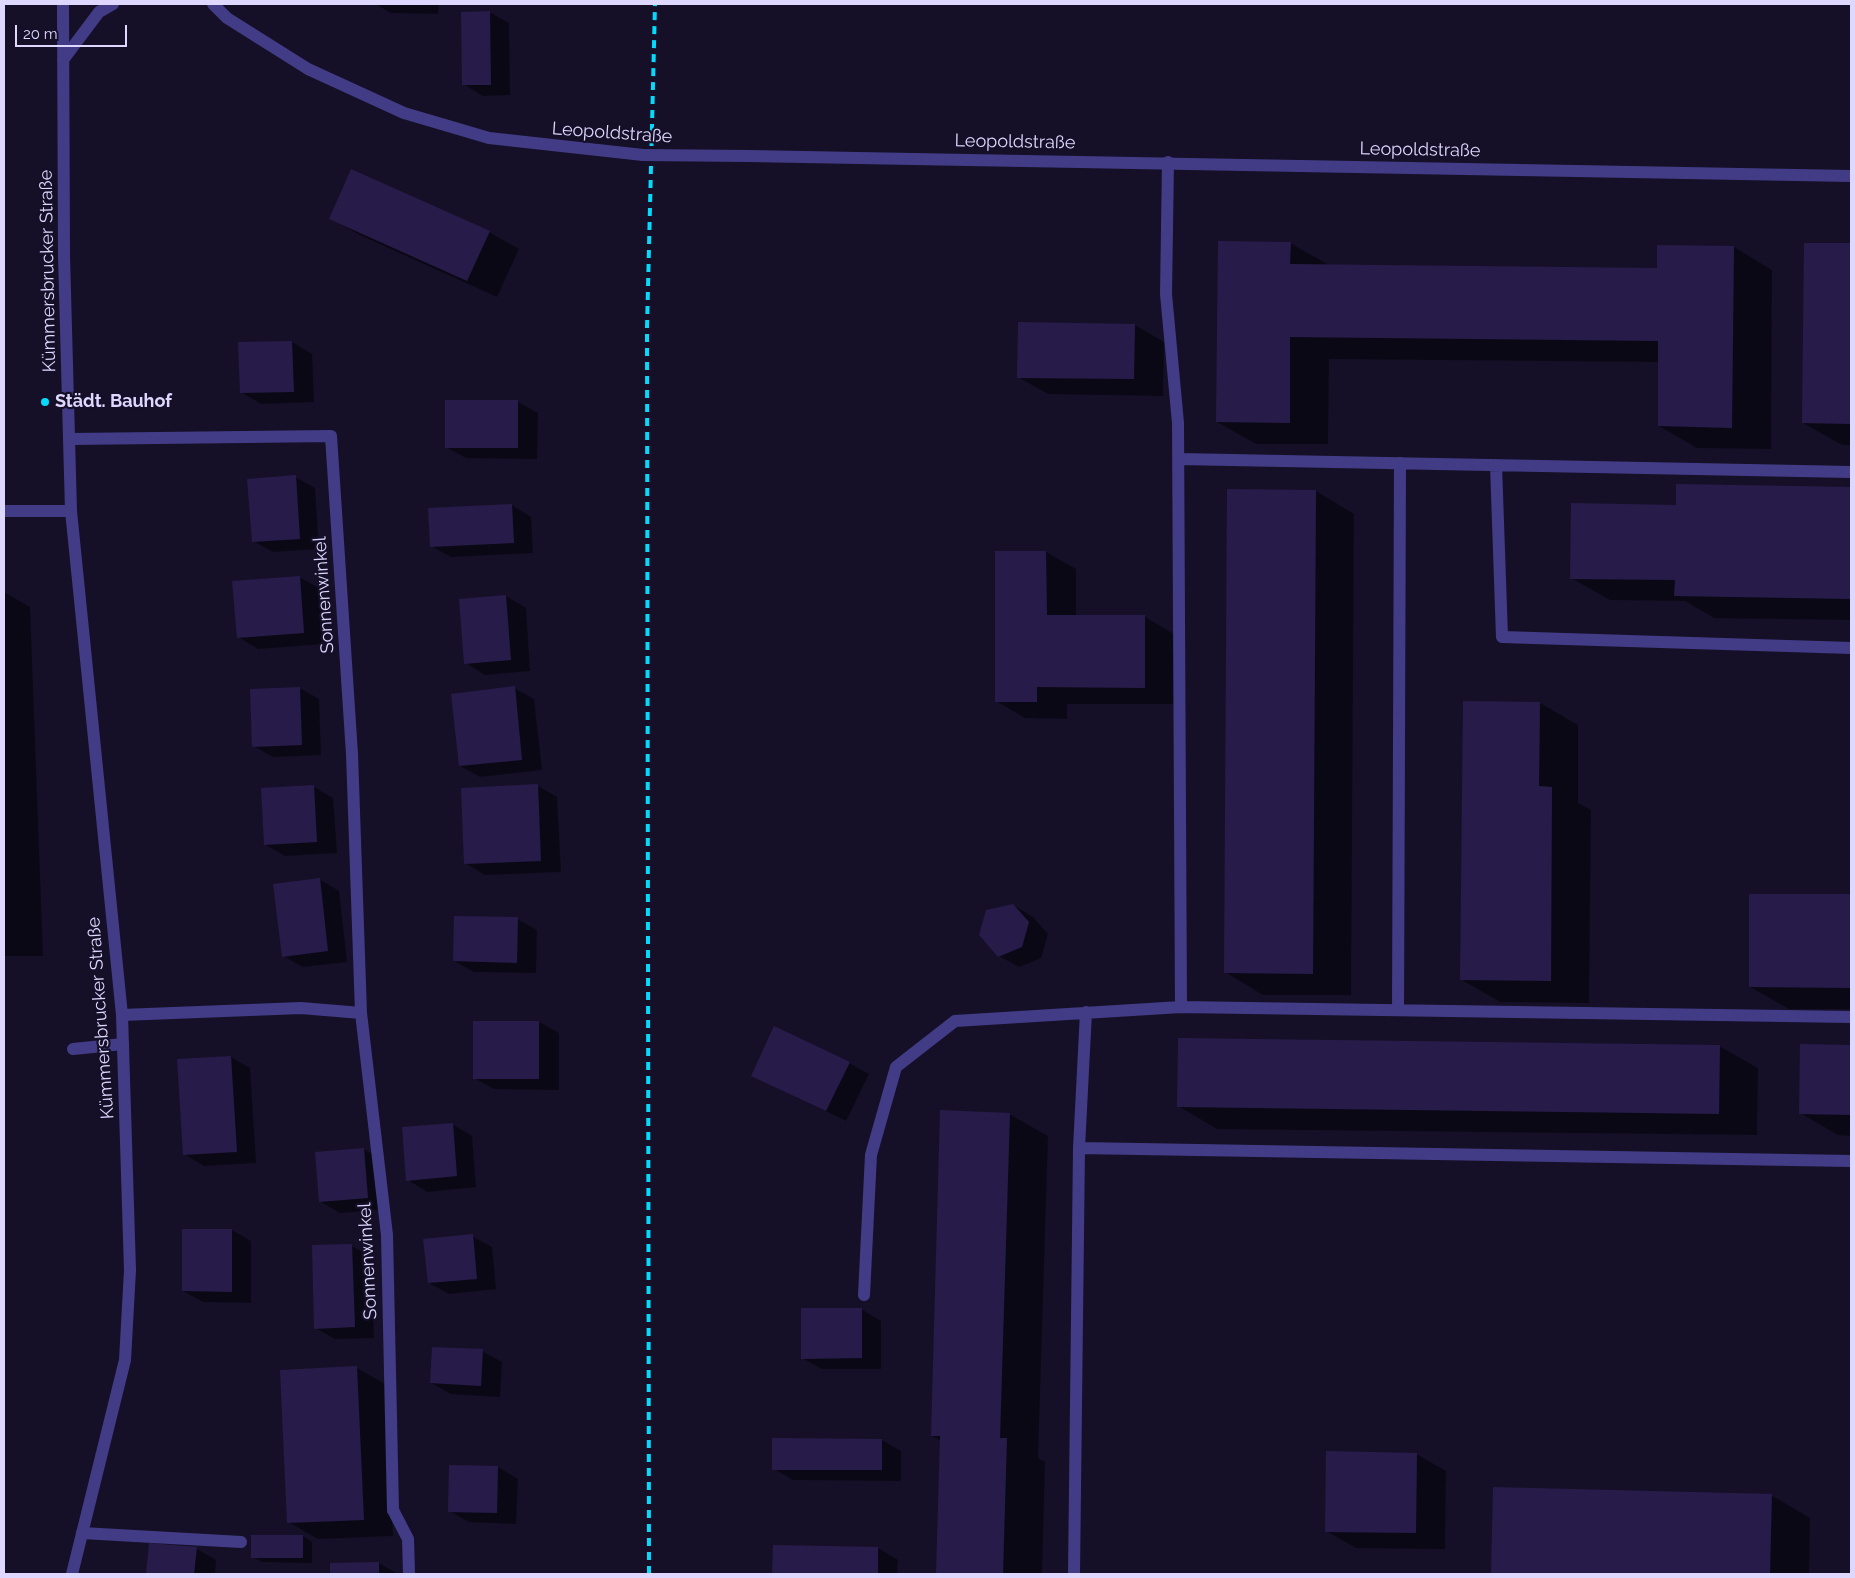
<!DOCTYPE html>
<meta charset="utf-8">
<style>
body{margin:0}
#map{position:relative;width:1855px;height:1578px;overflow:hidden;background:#151028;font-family:Raleway,sans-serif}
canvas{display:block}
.frame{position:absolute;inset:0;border:5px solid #ded8ff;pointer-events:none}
.scale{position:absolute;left:15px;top:25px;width:112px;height:22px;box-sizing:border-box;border:2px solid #ded8ff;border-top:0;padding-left:6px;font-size:15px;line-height:18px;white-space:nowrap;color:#ded8ff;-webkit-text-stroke:4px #151028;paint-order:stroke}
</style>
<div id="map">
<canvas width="1855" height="1578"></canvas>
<div class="frame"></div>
<div class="scale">20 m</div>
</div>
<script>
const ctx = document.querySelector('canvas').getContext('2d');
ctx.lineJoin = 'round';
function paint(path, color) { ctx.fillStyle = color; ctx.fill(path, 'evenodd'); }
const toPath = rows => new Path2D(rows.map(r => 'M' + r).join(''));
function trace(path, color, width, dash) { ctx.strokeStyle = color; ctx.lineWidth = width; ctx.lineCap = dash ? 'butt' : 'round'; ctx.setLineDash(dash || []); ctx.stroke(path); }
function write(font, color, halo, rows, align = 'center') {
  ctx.font = font + ' Raleway,sans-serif'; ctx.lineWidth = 4.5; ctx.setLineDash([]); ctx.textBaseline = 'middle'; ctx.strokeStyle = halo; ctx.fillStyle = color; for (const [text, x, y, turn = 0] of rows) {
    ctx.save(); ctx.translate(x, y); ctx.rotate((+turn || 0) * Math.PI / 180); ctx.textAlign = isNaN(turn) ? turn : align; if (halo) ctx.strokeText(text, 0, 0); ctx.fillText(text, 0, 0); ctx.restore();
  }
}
const shadow = toPath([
 [375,4,439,4,438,14,391,13],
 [489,12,509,23,510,95,483,96,463,84],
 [330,218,489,232,519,249,497,297,360,235],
 [1290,243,1329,265,1658,269,1734,247,1772,270,1771,449,1697,448,1659,426,1659,362,1329,359,1328,444,1256,444,1217,422],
 [1805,244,1851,245,1851,445,1842,445,1803,423],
 [1135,325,1164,342,1163,396,1048,394,1018,377],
 [292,342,312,354,314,402,261,404,241,392,240,344],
 [518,402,538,413,537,459,466,458,446,447],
 [295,477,315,488,319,549,273,552,253,541],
 [1677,486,1851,488,1851,620,1714,618,1685,601,1610,600,1571,578,1677,506],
 [1316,491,1354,514,1351,995,1263,995,1225,972],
 [512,505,531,517,533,553,451,557,431,546],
 [1046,552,1076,569,1076,616,1145,617,1174,634,1175,704,1067,704,1067,719,1025,718,996,701],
 [299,577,319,588,323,644,258,649,238,637],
 [4,592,30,607,43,956,4,956],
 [506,596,526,608,530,671,485,675,466,663],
 [299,688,319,699,321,755,273,757,253,746],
 [514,688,534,699,542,770,480,777,460,766],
 [1540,703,1578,725,1578,803,1591,810,1589,1003,1500,1002,1462,980],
 [538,786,557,797,561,872,485,875,465,863],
 [314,787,333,798,337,853,285,856,266,845],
 [319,879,339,891,347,962,303,967,283,956],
 [1750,895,1851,895,1851,1009,1789,1009,1750,987],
 [1013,905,1033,917,1048,934,1041,958,1019,967,999,956],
 [517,919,537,930,536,973,474,972,454,961],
 [474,1022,539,1022,559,1033,559,1090,494,1089,474,1078],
 [1801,1045,1851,1046,1851,1136,1838,1135,1800,1113],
 [1719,1046,1758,1068,1757,1135,1217,1129,1178,1106],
 [231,1057,250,1068,256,1163,204,1166,184,1154],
 [849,1063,869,1074,846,1121,753,1076],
 [1009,1114,1048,1136,1038,1458,1045,1462,1042,1574,937,1574,941,1441,932,1436],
 [452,1124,472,1136,476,1187,427,1192,408,1180],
 [364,1149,383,1161,388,1209,340,1213,321,1202],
 [232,1230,251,1241,251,1303,203,1302,183,1291],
 [472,1236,492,1247,496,1289,449,1294,429,1283],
 [313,1246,352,1246,372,1257,374,1338,335,1339,315,1328],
 [861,1309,881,1321,881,1369,822,1369,802,1358],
 [482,1351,502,1362,500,1397,451,1394,431,1383],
 [357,1368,387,1385,393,1536,318,1539,288,1522,281,1371],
 [882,1440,901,1451,901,1481,793,1480,774,1469],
 [1416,1454,1446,1471,1445,1549,1356,1548,1326,1531],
 [498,1467,518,1479,516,1524,469,1522,449,1511],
 [1494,1488,1771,1495,1810,1518,1809,1574,1492,1574],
 [303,1536,312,1542,312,1563,262,1562,252,1557],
 [151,1544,197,1549,216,1560,215,1574,147,1574],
 [774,1547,878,1548,898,1560,897,1574,773,1574],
 [379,1563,398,1574,331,1574,331,1565]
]);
const building = toPath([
 [490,11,491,85,462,85,461,12],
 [351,169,490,231,467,281,329,219],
 [1218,241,1291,242,1290,264,1657,268,1657,245,1734,246,1732,428,1658,426,1658,341,1290,337,1290,423,1216,422],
 [1804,243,1851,243,1851,424,1802,423],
 [1018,322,1135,324,1134,379,1017,378],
 [292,341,294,392,240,393,238,342],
 [445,400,518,400,518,448,445,448],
 [296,475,300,539,252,542,247,479],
 [1676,484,1851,487,1851,599,1674,596,1675,580,1570,579,1571,503,1676,505],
 [1227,489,1316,490,1313,974,1224,973],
 [512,504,514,543,430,547,428,508],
 [995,551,1046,551,1047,615,1145,615,1145,688,1037,687,1037,702,995,702],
 [300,576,304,633,237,638,232,581],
 [506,595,511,660,464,664,459,599],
 [515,686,522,760,459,766,451,694],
 [300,687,302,745,252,747,250,689],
 [1463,701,1540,702,1539,786,1552,787,1551,981,1460,980],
 [538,784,541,861,464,864,461,788],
 [314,785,317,842,264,845,261,788],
 [320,878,328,951,282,957,273,884],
 [1749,894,1851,894,1851,988,1749,987],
 [1013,904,1029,922,1022,947,998,957,979,935,986,910],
 [454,916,518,917,517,963,453,961],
 [473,1021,539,1021,539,1079,473,1079],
 [774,1026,850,1062,826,1111,751,1076],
 [1178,1038,1720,1045,1719,1114,1177,1107],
 [1800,1044,1851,1045,1851,1115,1799,1114],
 [231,1056,237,1152,183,1155,177,1059],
 [940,1110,1010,1113,1000,1438,1007,1438,1003,1574,936,1574,940,1436,931,1436],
 [453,1123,457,1176,406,1181,402,1127],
 [364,1148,368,1198,319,1202,315,1152],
 [182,1229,232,1229,232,1292,182,1291],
 [473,1234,477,1279,428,1283,423,1239],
 [352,1244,355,1327,314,1329,312,1245],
 [801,1308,862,1308,862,1358,801,1359],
 [432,1347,483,1349,481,1386,430,1383],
 [357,1366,364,1520,287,1523,280,1370],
 [772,1438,882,1439,882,1470,772,1470],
 [1326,1451,1417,1453,1416,1533,1325,1532],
 [449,1465,498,1466,497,1513,448,1512],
 [1493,1487,1772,1494,1770,1574,1491,1574],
 [251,1535,303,1535,303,1558,251,1558],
 [149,1543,197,1547,194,1574,146,1574],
 [773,1545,878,1547,878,1574,772,1574],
 [379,1562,379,1574,330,1574,330,1563]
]);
const service = toPath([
 [1168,162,1166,294,1178,423,1181,1007,1851,1017],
 [1179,459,1851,472],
 [1496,465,1502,637,1851,648],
 [1398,1010,1400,463],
 [73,1049,123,1044],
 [1079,1148,1851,1161],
 [864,1295,871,1155,896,1067,955,1021,1181,1007],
 [393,1510,408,1539,409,1574],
 [82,1533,241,1542],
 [1074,1574,1079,1148,1086,1012]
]);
const minor = toPath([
 [70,439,331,436,352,754,361,1013,301,1008,122,1015],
 [4,511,71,511],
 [361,1013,387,1235,393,1510]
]);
const tertiary = toPath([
 [63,4,64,256,71,511,122,1015,130,1270,125,1360,72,1574],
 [213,4,227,18,308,69,404,113,489,138,643,155],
 [63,60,99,12,113,4],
 [748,156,1851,176]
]);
const rail = toPath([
 [649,1574,647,328,655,4]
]);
const tertiaryBridge = toPath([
 [643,155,748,156]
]);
const markers = [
 [45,402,5,"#05dafd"]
];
const streetNames = [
 ["Leopoldstraße",612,133,4],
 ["Leopoldstraße",1015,142,1],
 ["Leopoldstraße",1420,150,1],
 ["Kümmersbrucker Straße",48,271,-91],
 ["Sonnenwinkel",324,595,-94],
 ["Kümmersbrucker Straße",101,1018,-94],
 ["Sonnenwinkel",368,1261,-93]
];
const poiNames = [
 ["Städt. Bauhof",55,402]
];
paint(shadow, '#0007');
paint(building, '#271c49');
trace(service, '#423c87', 12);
trace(minor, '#423c87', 12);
trace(tertiary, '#423c87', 12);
trace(rail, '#05dafd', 4, [8, 6]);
trace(tertiaryBridge, '#423c87', 12);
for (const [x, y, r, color] of markers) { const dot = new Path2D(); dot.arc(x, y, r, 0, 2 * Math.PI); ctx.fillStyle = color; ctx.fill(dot); trace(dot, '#151028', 2); }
write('18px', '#ded8ff', '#151028', streetNames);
write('bold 18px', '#ded8ff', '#151028', poiNames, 'left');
</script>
